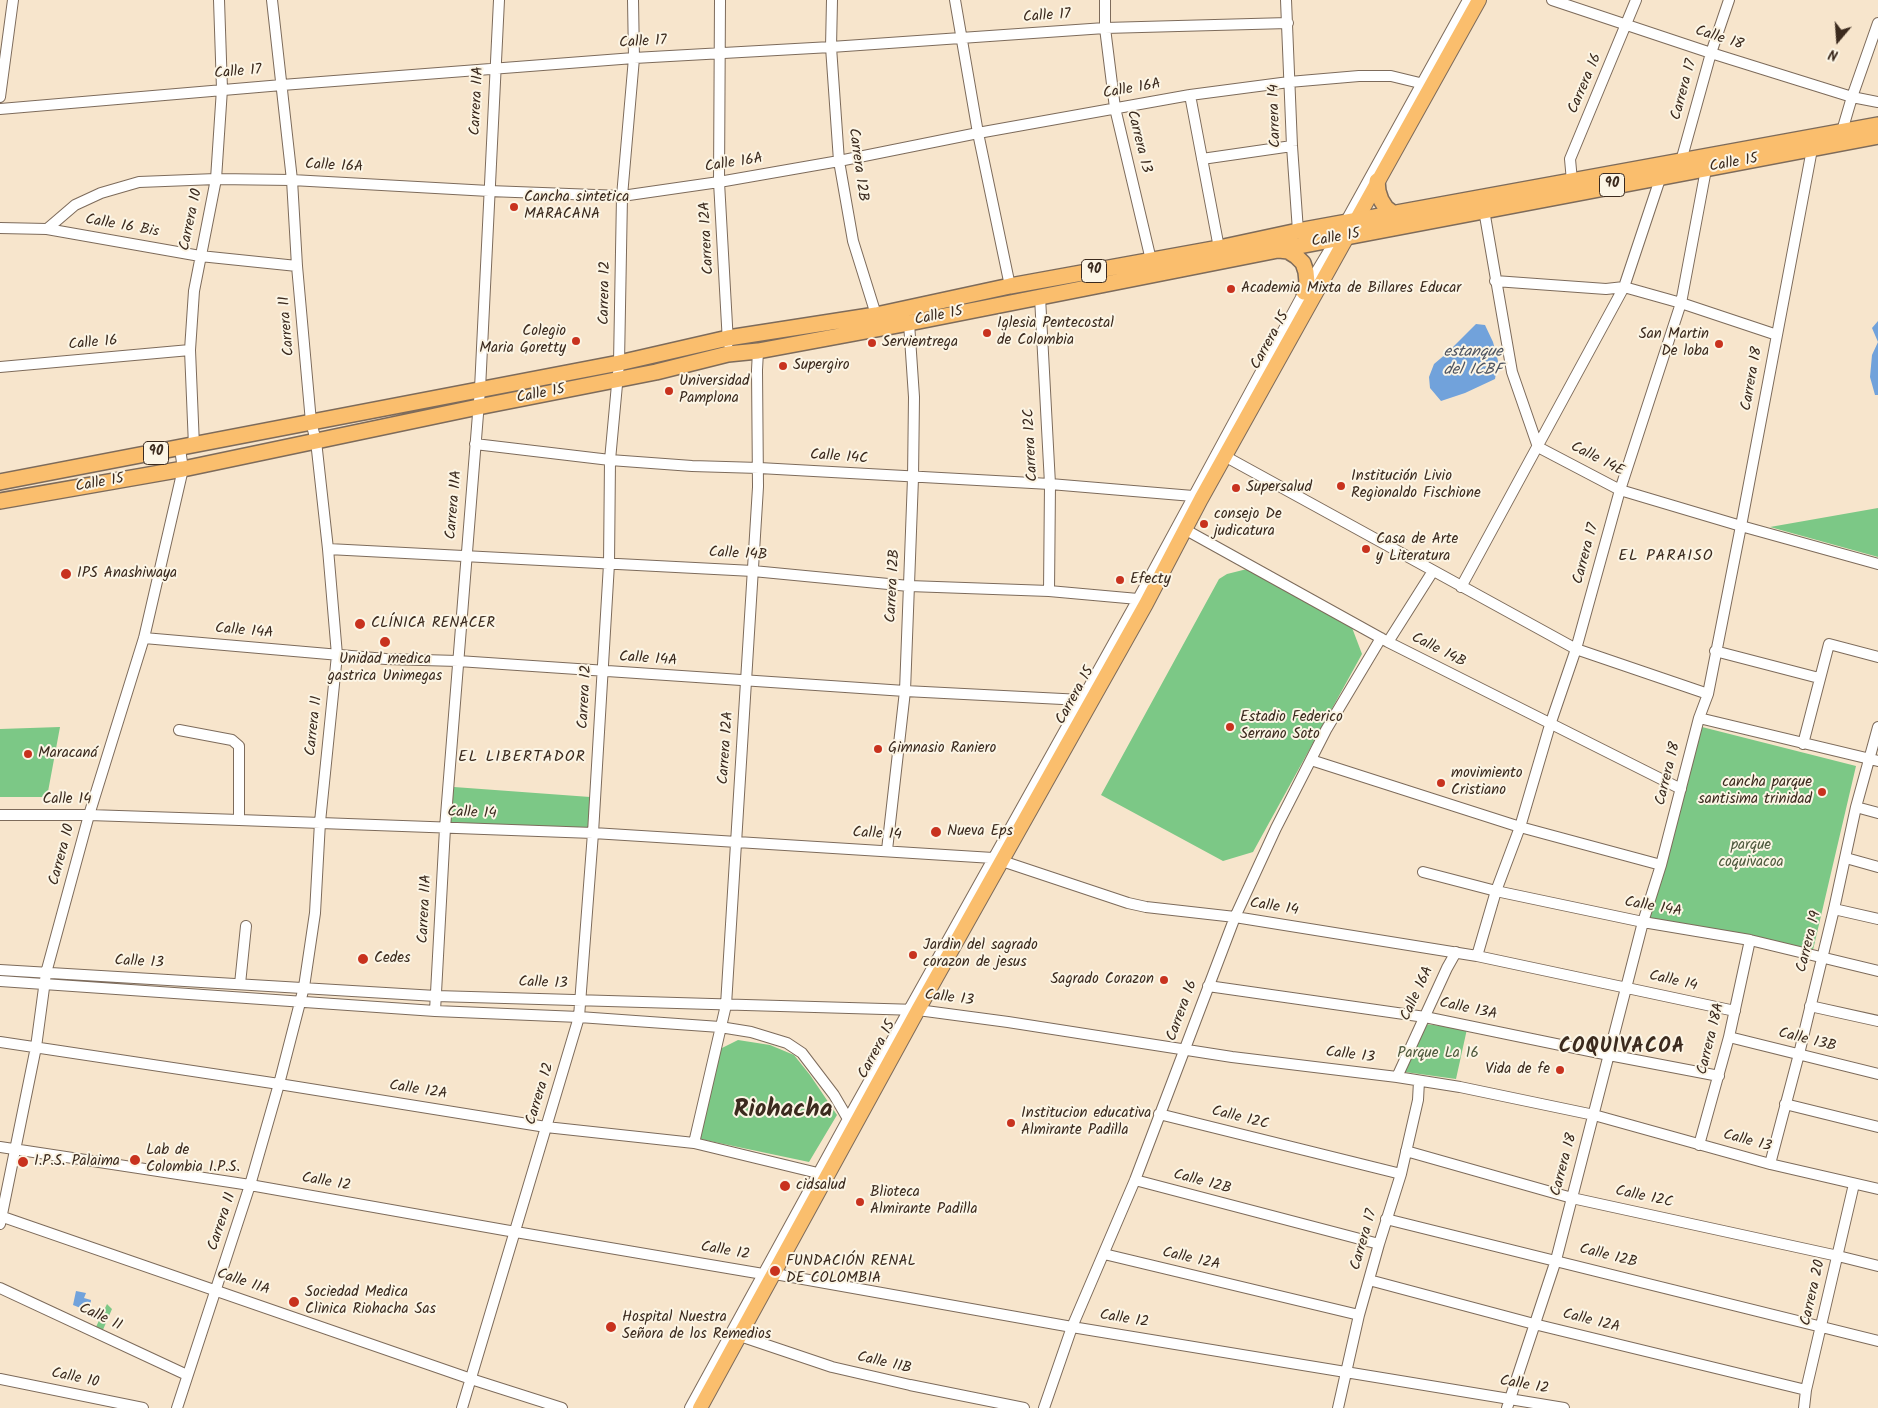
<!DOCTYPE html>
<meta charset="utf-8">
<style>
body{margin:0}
#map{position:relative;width:1878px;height:1408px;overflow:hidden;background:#f7e5cc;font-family:Kalam,sans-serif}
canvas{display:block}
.north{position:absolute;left:1813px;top:15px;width:50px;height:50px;-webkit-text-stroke:4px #fcf5e5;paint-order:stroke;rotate:198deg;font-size:14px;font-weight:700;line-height:20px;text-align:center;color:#3b2a1e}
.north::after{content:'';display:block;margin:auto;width:18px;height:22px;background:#3b2a1e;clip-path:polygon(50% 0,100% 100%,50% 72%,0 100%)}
</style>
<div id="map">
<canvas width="1878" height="1408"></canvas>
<div class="north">N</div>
</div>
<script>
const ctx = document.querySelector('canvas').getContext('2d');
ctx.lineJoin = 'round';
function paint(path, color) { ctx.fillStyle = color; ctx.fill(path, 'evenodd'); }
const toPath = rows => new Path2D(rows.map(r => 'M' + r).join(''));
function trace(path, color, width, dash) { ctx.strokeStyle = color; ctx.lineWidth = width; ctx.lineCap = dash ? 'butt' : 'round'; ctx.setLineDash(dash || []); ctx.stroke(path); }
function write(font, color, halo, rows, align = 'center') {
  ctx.font = font + ' Kalam,sans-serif'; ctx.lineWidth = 4; ctx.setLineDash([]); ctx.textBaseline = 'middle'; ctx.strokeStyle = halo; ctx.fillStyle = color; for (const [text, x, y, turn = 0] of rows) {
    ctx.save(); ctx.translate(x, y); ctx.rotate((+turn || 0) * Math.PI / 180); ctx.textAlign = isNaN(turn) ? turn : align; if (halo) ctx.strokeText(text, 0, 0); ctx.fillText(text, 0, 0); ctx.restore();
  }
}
const green = toPath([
 [1878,508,1878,557,1770,527],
 [1247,569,1351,625,1362,654,1253,852,1223,861,1101,795,1219,579,1227,574],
 [60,727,47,797,0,797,0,729],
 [1702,727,1856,766,1813,950,1648,920],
 [454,787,590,797,589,829,448,822,451,796],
 [1425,1024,1467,1029,1456,1079,1405,1072],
 [738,1040,770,1045,794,1055,810,1075,837,1115,809,1162,700,1139,720,1049],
 [107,1304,112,1309,102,1332,95,1329]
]);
const water = toPath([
 [1878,321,1878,395,1875,395,1870,377,1872,355,1878,342,1872,328],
 [1476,324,1485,325,1493,342,1498,361,1495,379,1465,393,1441,401,1430,388,1429,377,1434,364,1447,353],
 [76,1291,86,1293,84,1298,91,1300,90,1307,86,1305,83,1309,73,1305]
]);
const minor = toPath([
 [720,0,719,182,728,343],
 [832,0,831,47,839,161,853,241,878,321],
 [955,0,978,133,1010,286],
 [1105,0,1105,28,1115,108,1151,260],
 [1286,0,1292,146,1298,231],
 [1552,0,1711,53,1852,97,1878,102],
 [1190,95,1219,248],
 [0,97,13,0],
 [0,109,282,85,634,58,831,47,1105,28,1288,23],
 [1842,131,1852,97,1878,23],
 [1202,159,1292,146],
 [1681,161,1711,53,1729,0],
 [1572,181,1570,159,1636,0],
 [1484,210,1512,372,1538,447,1620,490,1741,526,1878,564],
 [0,228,47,229,200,256,297,266],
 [47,229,75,205,101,193,139,182,216,179,292,180,489,191,622,196,719,182,839,161,978,133,1190,95,1289,82,1359,76,1391,76,1428,85],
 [1495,281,1606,289,1624,287,1681,303,1777,335],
 [1040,297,1050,484,1049,591],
 [0,367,190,350],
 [475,444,610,460,692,466,759,468,1050,484,1193,496,1198,498],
 [194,446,190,350,194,291,216,179,222,89,219,0],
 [1219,453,1576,649,1708,694],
 [1186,530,1388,642,1681,789],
 [328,549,753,571,909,586,1049,591,1138,599,1143,602],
 [1461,587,1624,287,1661,176],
 [144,638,386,659,458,661,905,691,1082,700,1087,702],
 [1388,642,1433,571],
 [1715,651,1819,678],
 [1699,718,1878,761],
 [179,730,232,740,239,746,239,820],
 [1803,744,1829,644,1878,657],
 [1311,760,1520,827,1661,865],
 [1856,807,1878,813],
 [0,815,89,815,239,820,593,833,993,858,1128,903,1146,907,1235,917,1477,956,1735,1011],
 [887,850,905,691,913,478,914,397,909,323],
 [1846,858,1878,867],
 [1423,872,1496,891,1643,922,1750,940,1878,971],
 [1834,909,1878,919],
 [1477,956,1496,891,1520,827,1550,725,1576,649,1620,490,1681,303,1707,164],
 [0,970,436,996,918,1010,1008,1022,1232,1057,1397,1077,1460,1087,1594,1115,1770,1164,1878,1189],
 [0,981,435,1011,579,1017,720,1027,751,1032,787,1043,802,1053,834,1095,848,1119],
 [240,984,246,926],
 [1208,986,1425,1017,1609,1055,1719,1076],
 [1810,1006,1878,1021],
 [435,1011,445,828,480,389,499,0],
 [1729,1037,1878,1074],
 [0,1042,279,1084,546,1127,694,1143,826,1175],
 [1397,1077,1447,968,1456,952],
 [1785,1104,1878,1127],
 [1159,1114,1401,1174],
 [694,1143,726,1005,758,487,757,370,758,351],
 [1699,1145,1729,1037,1750,940],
 [0,1147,250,1185,504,1230,763,1274,775,1274,1072,1327,1564,1408],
 [1406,1151,1572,1198,1838,1256,1878,1266],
 [1770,1164,1799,1054,1834,909,1856,807,1878,727],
 [1135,1180,1379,1244],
 [0,1216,471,1379,562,1408],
 [1386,1219,1878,1341],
 [0,1224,36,1047,46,973,89,815,144,638,183,469,180,449],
 [1104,1254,1359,1315],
 [1369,1280,1534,1324,1806,1390],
 [0,1288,187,1375],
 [740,1336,832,1367,910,1385,1024,1408],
 [0,1379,143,1408],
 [177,1408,250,1185,279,1084,304,987,315,913,320,822,337,655,328,549,316,441,311,422,297,266,292,180,272,0],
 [462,1408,579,1017,593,833,609,564,610,460,619,363,622,196,634,58,633,0],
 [690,1408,848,1119,1138,599,1304,292,1336,239,1468,0],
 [1044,1408,1072,1327,1135,1180,1235,917,1276,828,1326,730,1381,638],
 [1338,1408,1359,1315,1379,1244,1401,1174,1418,1100,1419,1081],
 [1507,1408,1556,1260,1643,922,1661,865,1699,718,1708,694,1741,526,1813,144],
 [1804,1408,1806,1390,1854,1184]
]);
const major = toPath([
 [700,1408,918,1010,1146,604,1201,499,1479,0]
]);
const highway = toPath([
 [1377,181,1378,191,1381,200,1386,208,1394,214],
 [1279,250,1288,251,1296,256,1303,263,1306,272,1307,282,1304,292],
 [0,482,619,363,728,338,876,315,1010,286,1219,248,1298,231,1878,125],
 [0,501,183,469,478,407,656,372,728,354,758,351,909,323,1278,250,1878,136]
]);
const markers = [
 [514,207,5,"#c8321e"],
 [1231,289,5,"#c8321e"],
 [987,333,5,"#c8321e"],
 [576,341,5,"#c8321e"],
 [872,343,5,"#c8321e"],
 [1719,344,5,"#c8321e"],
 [783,366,5,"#c8321e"],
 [669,391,5,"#c8321e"],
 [1341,486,5,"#c8321e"],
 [1236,488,5,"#c8321e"],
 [1204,524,5,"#c8321e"],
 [1366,549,5,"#c8321e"],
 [66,574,6,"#c8321e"],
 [1120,580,5,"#c8321e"],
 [360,624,6,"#c8321e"],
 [385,642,6,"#c8321e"],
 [1230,727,5,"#c8321e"],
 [878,749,5,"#c8321e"],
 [28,754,5,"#c8321e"],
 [1441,783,5,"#c8321e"],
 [1822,792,5,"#c8321e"],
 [936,832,6,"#c8321e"],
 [913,955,5,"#c8321e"],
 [363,959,6,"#c8321e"],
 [1164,980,5,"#c8321e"],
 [1560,1070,5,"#c8321e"],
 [1011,1123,5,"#c8321e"],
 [135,1160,6,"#c8321e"],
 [23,1162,6,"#c8321e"],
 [785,1186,6,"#c8321e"],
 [860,1202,5,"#c8321e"],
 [775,1271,6,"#c8321e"],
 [294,1302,6,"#c8321e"],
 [611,1327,6,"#c8321e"]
];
const shields = [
 [1612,185,25],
 [1094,271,25],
 [156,453,25]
];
const shieldNames = [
 ["90",1612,185],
 ["90",1094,271],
 ["90",156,453]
];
const streetNames = [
 ["Calle 17",1047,17,-4],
 ["Calle 18",1719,39,18],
 ["Calle 17",643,43,-3],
 ["Calle 17",238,73,-5],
 ["Carrera 16",1586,84,-67],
 ["Calle 16A",1132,90,-10],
 ["Carrera 17",1685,90,-75],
 ["Carrera 11A",478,101,-87],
 ["Carrera 14",1276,116,-92],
 ["Carrera 13",1138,142,76],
 ["Calle 16A",734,164,-9],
 ["Calle 15",1734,164,-10],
 ["Carrera 12B",857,165,82],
 ["Calle 16A",334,167,3],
 ["Carrera 10",192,220,-78],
 ["Calle 16 Bis",122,227,10],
 ["Carrera 12A",708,238,-93],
 ["Calle 15",1336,239,-10],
 ["Carrera 12",606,293,-89],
 ["Calle 15",939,317,-11],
 ["Carrera 11",288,326,-95],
 ["Carrera 15",1271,341,-61],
 ["Calle 16",93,344,-5],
 ["Carrera 18",1753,379,-80],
 ["Calle 15",541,395,-11],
 ["Carrera 12C",1032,445,-93],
 ["Calle 14C",839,458,4],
 ["Calle 14E",1597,460,27],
 ["Calle 15",100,484,-10],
 ["Carrera 11A",455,505,-85],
 ["Carrera 17",1587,554,-75],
 ["Calle 14B",738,555,3],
 ["Carrera 12B",894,586,-87],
 ["Calle 14A",244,632,5],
 ["Calle 14B",1438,651,27],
 ["Calle 14A",648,660,4],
 ["Carrera 15",1076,696,-61],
 ["Carrera 12",586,697,-87],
 ["Carrera 11",315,726,-84],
 ["Carrera 12A",727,748,-86],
 ["Carrera 18",1669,774,-76],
 ["Calle 14",67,800],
 ["Calle 14",472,814,2],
 ["Calle 14",877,835,3],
 ["Carrera 10",63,855,-75],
 ["Calle 14",1274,908,9],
 ["Calle 14A",1653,908,10],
 ["Carrera 11A",426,909,-87],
 ["Carrera 19",1810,942,-76],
 ["Calle 13",139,963,3],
 ["Calle 14",1673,982,13],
 ["Calle 13",543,984,2],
 ["Calle 16A",1418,994,-65],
 ["Calle 13",949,999,7],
 ["Calle 13A",1468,1010,12],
 ["Carrera 16",1183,1011,-70],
 ["Carrera 18A",1712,1039,-76],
 ["Calle 13B",1807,1041,14],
 ["Carrera 15",878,1050,-62],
 ["Calle 13",1350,1056,7],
 ["Calle 12A",418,1091,9],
 ["Carrera 12",541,1094,-73],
 ["Calle 12C",1240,1119,14],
 ["Calle 13",1747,1142,15],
 ["Carrera 18",1565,1165,-75],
 ["Calle 12",326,1183,10],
 ["Calle 12B",1202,1183,15],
 ["Calle 12C",1644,1198,12],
 ["Carrera 11",223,1222,-72],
 ["Carrera 17",1365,1240,-74],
 ["Calle 12",725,1252,10],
 ["Calle 12B",1608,1257,14],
 ["Calle 12A",1191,1260,13],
 ["Calle 11A",243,1283,19],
 ["Carrera 20",1814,1293,-77],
 ["Calle 11",100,1318,25],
 ["Calle 12",1124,1320,9],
 ["Calle 12A",1591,1322,14],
 ["Calle 11B",884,1364,13],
 ["Calle 10",75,1379,12],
 ["Calle 12",1524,1386,10]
];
const poiNames = [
 ["Cancha sintetica",524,198],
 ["MARACANA",524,215],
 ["Academia Mixta de Billares Educar",1241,289],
 ["Iglesia Pentecostal",997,324],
 ["de Colombia",997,341],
 ["Colegio",566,332,"right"],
 ["Maria Goretty",566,349,"right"],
 ["San Martin",1709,335,"right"],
 ["De loba",1709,352,"right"],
 ["Servientrega",882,343],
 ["Supergiro",793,366],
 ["Universidad",679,382],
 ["Pamplona",679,399],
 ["Institución Livio",1351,477],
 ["Regionaldo Fischione",1351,494],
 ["Supersalud",1246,488],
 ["consejo De",1214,515],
 ["judicatura",1214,532],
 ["Casa de Arte",1376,540],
 ["y Literatura",1376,557],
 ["IPS Anashiwaya",77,574],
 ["Efecty",1130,580],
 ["CLÍNICA RENACER",371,624],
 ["Unidad medica",385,660,"center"],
 ["gastrica Unimegas",385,677,"center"],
 ["Estadio Federico",1240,718],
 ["Serrano Soto",1240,735],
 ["Gimnasio Raniero",888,749],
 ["Maracaná",38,754],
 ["movimiento",1451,774],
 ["Cristiano",1451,791],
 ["cancha parque",1812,783,"right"],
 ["santisima trinidad",1812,800,"right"],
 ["Nueva Eps",947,832],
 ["Jardin del sagrado",923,946],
 ["corazon de jesus",923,963],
 ["Cedes",374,959],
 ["Sagrado Corazon",1154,980,"right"],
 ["Vida de fe",1550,1070,"right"],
 ["Institucion educativa",1021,1114],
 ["Almirante Padilla",1021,1131],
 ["Lab de",146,1151],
 ["Colombia I.P.S.",146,1168],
 ["I.P.S. Palaima",34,1162],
 ["cidsalud",796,1186],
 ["Blioteca",870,1193],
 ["Almirante Padilla",870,1210],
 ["FUNDACIÓN RENAL",786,1262],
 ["DE COLOMBIA",786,1279],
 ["Sociedad Medica",305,1293],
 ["Clinica Riohacha Sas",305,1310],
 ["Hospital Nuestra",622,1318],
 ["Señora de los Remedios",622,1335]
];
const parkNames = [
 ["parque",1751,846],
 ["coquivacoa",1751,863],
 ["Parque La 16",1438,1054]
];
const waterNames = [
 ["estanque",1473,353],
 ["del ICBF",1473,371]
];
const neighbourhoodNames = [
 ["EL PARAISO",1666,557],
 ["EL LIBERTADOR",522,758]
];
const districtNames = [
 ["COQUIVACOA",1622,1049]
];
const townNames = [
 ["Riohacha",783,1112]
];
paint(green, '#7cc886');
paint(water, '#71a2db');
trace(minor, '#7d6b5b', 12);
trace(major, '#7d6b5b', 16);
trace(highway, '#7d6b5b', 18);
trace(minor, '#fff', 10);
trace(major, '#fabe6d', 14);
trace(highway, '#fabe6d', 15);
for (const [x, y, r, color] of markers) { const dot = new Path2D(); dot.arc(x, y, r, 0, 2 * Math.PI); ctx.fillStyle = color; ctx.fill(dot); trace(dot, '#fcf5e5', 2); }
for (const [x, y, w] of shields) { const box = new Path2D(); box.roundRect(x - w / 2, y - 11.5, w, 23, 4); ctx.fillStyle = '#fcf5e5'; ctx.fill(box); trace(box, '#3b2a1e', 1); }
write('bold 14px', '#3b2a1e', null, shieldNames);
write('15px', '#3b2a1e', '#fcf5e5', streetNames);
write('15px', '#3b2a1e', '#fcf5e5', poiNames, 'left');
write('15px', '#4e593d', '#fcf5e5', parkNames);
write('italic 16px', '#4e5460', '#fcf5e5', waterNames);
ctx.letterSpacing = '1px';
write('16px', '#3b2a1e', '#fcf5e5', neighbourhoodNames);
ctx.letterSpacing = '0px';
ctx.letterSpacing = '1px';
write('bold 20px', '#3b2a1e', '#fcf5e5', districtNames);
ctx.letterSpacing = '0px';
write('bold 25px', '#3b2a1e', '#fcf5e5', townNames);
</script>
